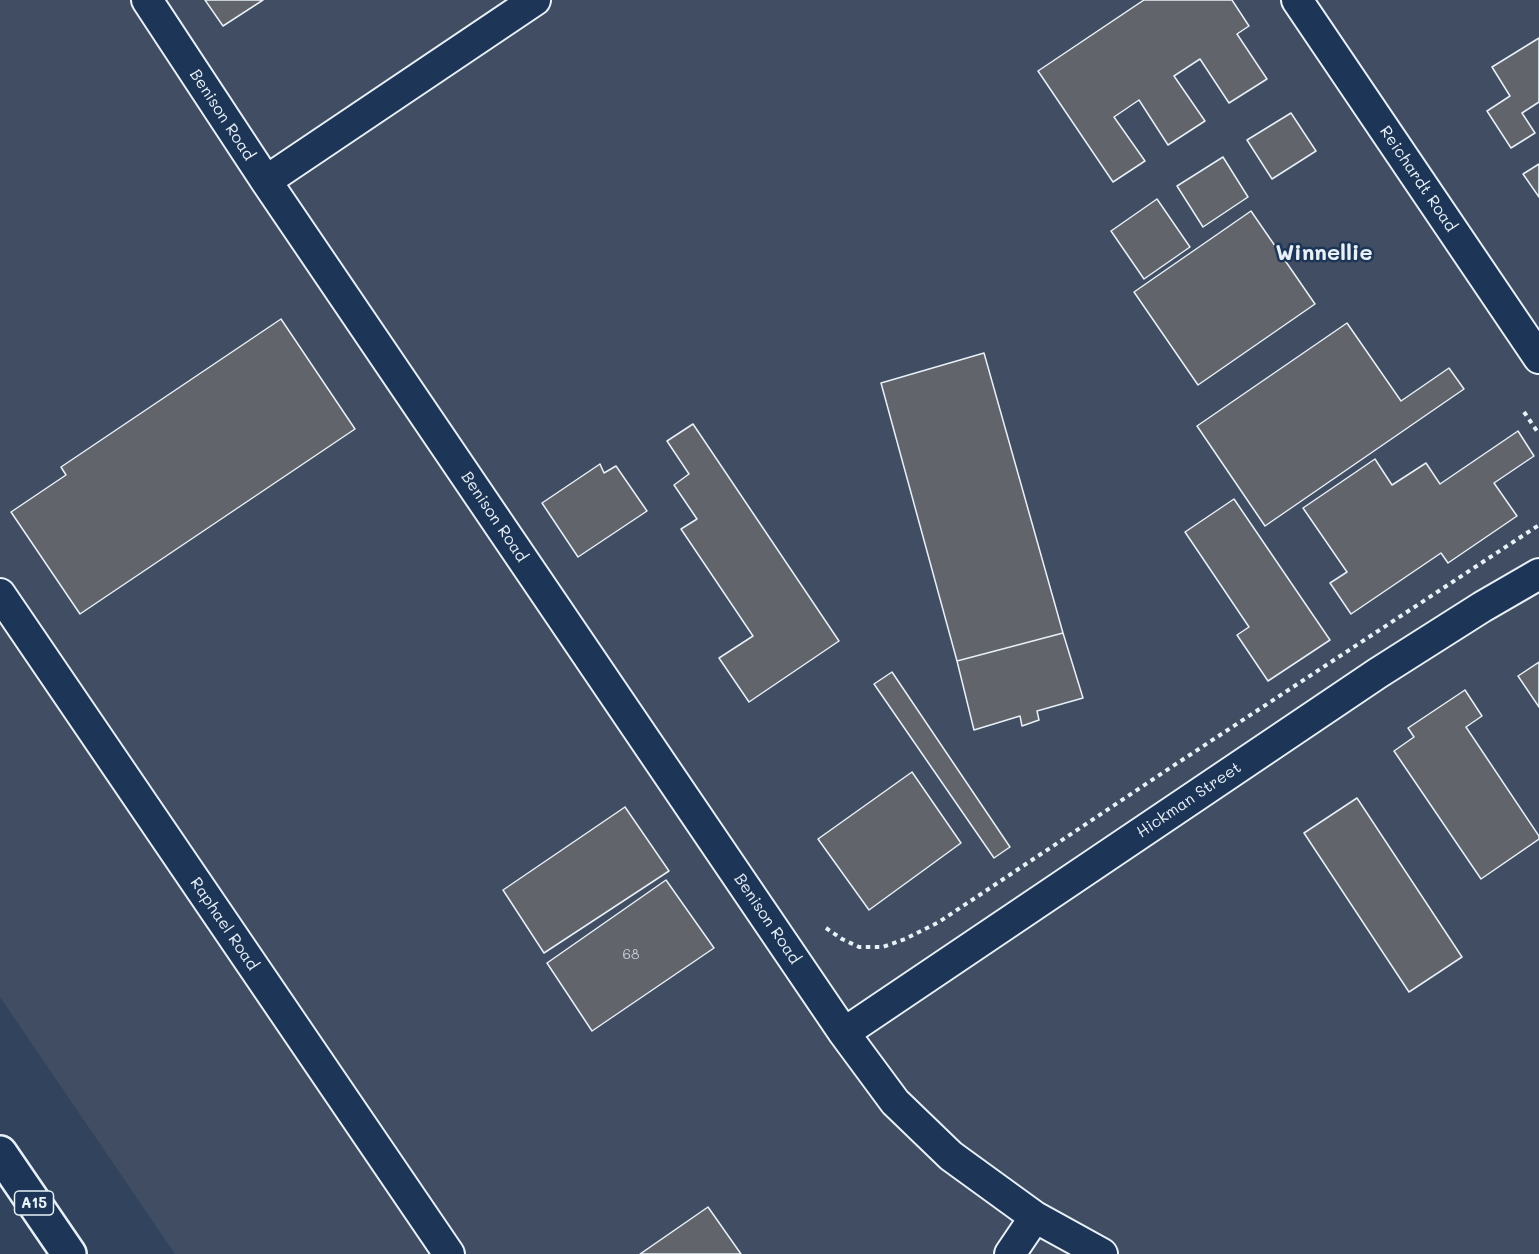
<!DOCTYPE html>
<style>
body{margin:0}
canvas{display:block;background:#32435d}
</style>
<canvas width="1539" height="1254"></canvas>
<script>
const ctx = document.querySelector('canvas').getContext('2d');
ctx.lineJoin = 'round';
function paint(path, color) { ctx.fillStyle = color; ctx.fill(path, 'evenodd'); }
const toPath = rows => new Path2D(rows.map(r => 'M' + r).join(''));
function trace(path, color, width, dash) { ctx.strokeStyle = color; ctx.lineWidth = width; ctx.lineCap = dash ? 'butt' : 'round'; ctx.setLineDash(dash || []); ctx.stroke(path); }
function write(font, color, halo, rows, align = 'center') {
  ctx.font = font + ' Mali,sans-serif'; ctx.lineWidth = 5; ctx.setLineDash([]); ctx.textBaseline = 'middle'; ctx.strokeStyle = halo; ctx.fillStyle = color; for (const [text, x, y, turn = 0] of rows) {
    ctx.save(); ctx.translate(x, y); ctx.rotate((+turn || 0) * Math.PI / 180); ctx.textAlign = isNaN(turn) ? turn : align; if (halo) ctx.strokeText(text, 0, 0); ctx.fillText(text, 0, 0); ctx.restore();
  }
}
const built = toPath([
 [0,0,1539,0,1539,1254,175,1254,0,997]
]);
const building = toPath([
 [205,0,263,0,223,26,205,0],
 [1144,0,1232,0,1249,26,1237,34,1267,79,1229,103,1200,59,1174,76,1205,121,1168,145,1139,100,1114,117,1145,161,1113,182,1038,71,1144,0],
 [1539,38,1539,102,1522,113,1535,133,1511,148,1487,111,1510,96,1492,67,1539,38],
 [1291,113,1316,151,1272,179,1247,140,1291,113],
 [1223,157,1248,197,1203,227,1177,186,1223,157],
 [1539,164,1539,197,1523,174,1539,164],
 [1157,199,1190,247,1144,279,1111,231,1157,199],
 [1251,211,1315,304,1198,385,1134,292,1251,211],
 [281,319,355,429,80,614,11,512,66,475,61,467,281,319],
 [1347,323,1401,401,1449,368,1464,389,1265,526,1197,426,1347,323],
 [984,353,1063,633,957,661,881,383,984,353],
 [693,424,839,641,749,702,719,658,753,636,681,529,697,519,674,485,689,474,667,441,693,424],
 [1518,431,1534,456,1494,483,1517,516,1448,563,1441,553,1351,614,1330,583,1347,572,1303,508,1375,459,1392,485,1426,463,1440,484,1518,431],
 [600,464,604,473,616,466,647,511,578,557,542,503,600,464],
 [1234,499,1330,640,1268,681,1237,635,1249,627,1185,532,1234,499],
 [1063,633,1083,698,1037,711,1039,720,1022,726,1020,716,974,730,957,661,1063,633],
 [1539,662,1539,707,1518,676,1539,662],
 [892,672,1010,847,994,858,874,684,892,672],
 [1465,690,1482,716,1466,727,1539,836,1539,839,1481,879,1394,751,1414,737,1408,728,1465,690],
 [912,772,961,843,869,910,818,839,912,772],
 [1357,798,1462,957,1409,992,1304,833,1357,798],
 [625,807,669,871,544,953,503,890,625,807],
 [666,880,714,948,592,1031,547,963,666,880],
 [708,1207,741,1254,640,1254,708,1207]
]);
const path = toPath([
 [1524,412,1539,434],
 [826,928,842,939,859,947,883,947,905,939,939,922,1173,766,1539,525]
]);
const street = toPath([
 [147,0,266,181,844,1033,895,1102,951,1156,1035,1217,1102,1254],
 [1297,0,1539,358],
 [266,181,535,0],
 [0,594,449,1254],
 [844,1033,1378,673,1482,607,1539,574],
 [1010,1254,1035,1217]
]);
const primary = toPath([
 [0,1153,69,1254]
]);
const numberNames = [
 ["68",631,955]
];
const shields = [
 [34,1203,39]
];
const shieldNames = [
 ["A15",34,1203]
];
const streetNames = [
 ["Benison Road",222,115,57],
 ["Reichardt Road",1418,179,56],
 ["Benison Road",494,517,56],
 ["Hickman Street",1189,800,-34],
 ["Benison Road",767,919,56],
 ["Raphael Road",224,924,56]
];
const districtNames = [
 ["Winnellie",1324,253]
];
paint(built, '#404d62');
paint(building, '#62646c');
trace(building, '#e8f1f8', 1.5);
trace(street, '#e8f1f8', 34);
trace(primary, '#e8f1f8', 38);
trace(path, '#e8f1f8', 4, [4.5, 4.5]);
trace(street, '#1d3557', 30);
trace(primary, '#1d3557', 33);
write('14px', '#c6ced5', null, numberNames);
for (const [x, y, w] of shields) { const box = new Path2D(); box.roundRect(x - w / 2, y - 12, w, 24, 4.5); ctx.fillStyle = '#1d3557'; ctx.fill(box); trace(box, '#e8f1f8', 1.5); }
write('bold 15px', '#e8f1f8', null, shieldNames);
write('16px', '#e8f1f8', '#1d3557', streetNames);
write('bold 22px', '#e8f1f8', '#1d3557', districtNames);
</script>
